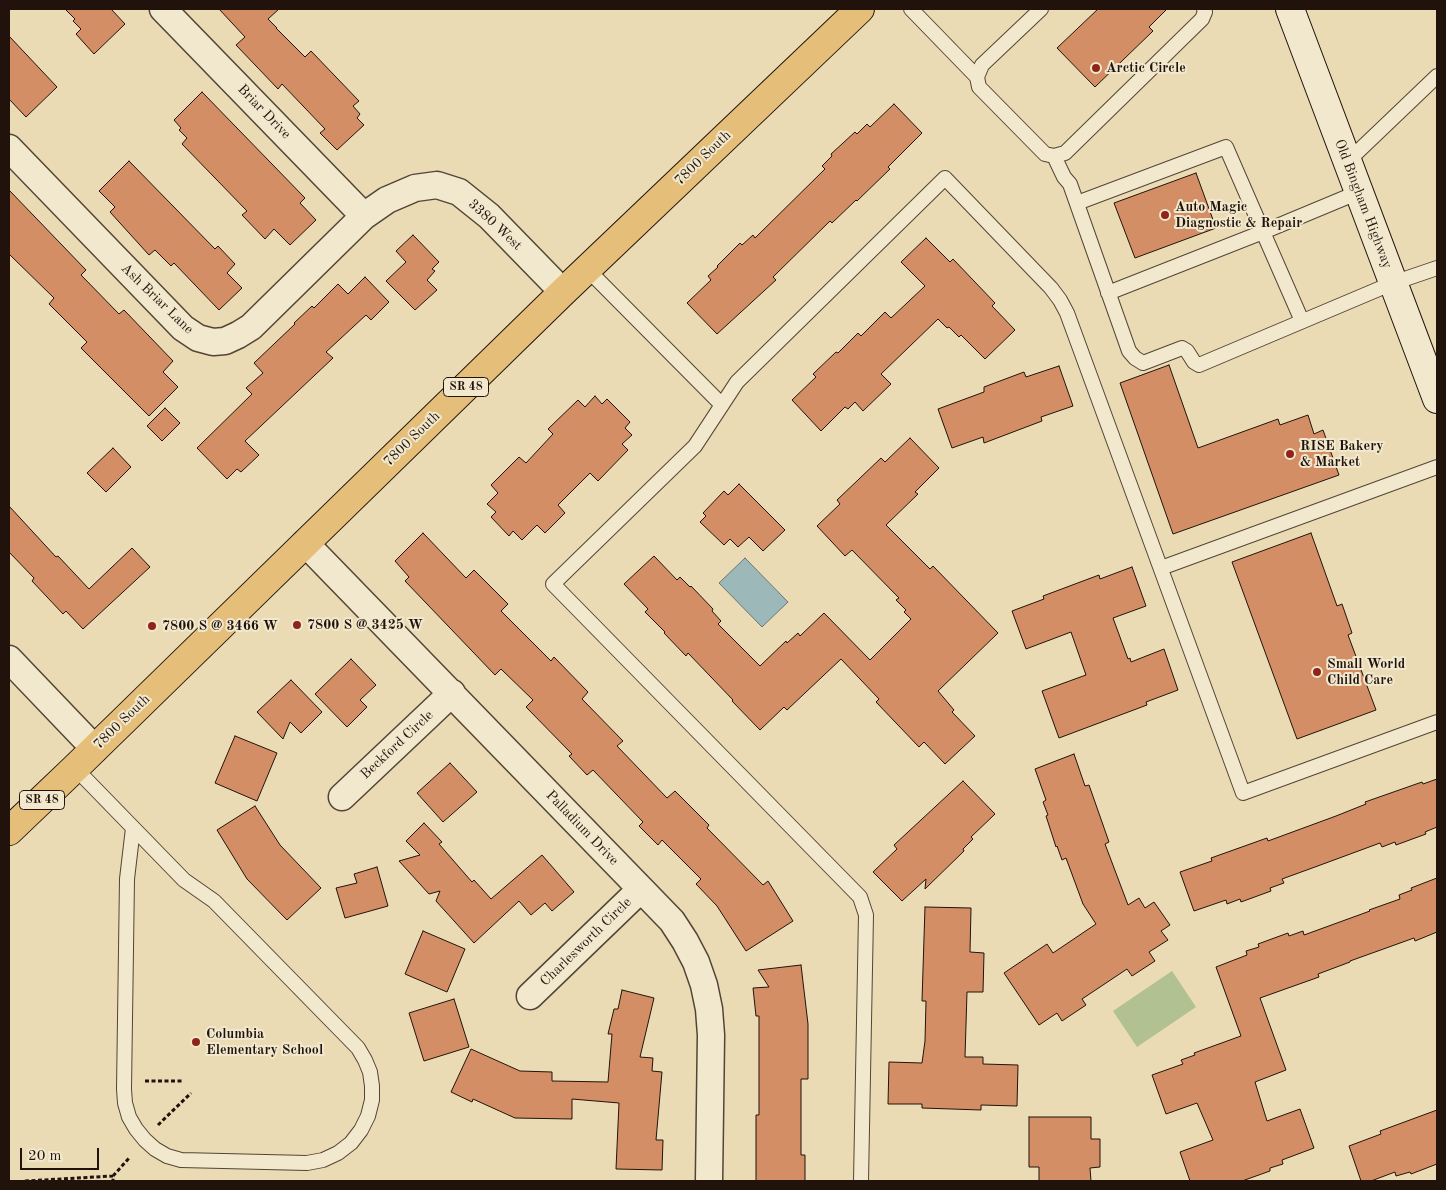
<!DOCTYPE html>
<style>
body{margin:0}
#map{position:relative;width:1446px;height:1190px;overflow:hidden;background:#eadbb4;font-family:"Old Standard TT",serif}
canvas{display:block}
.frame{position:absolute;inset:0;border:10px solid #21130b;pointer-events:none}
.scale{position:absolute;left:20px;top:1148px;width:79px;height:22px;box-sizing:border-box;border:2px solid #21130b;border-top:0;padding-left:6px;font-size:15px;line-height:18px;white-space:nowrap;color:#21130b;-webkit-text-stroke:4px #f1e8ce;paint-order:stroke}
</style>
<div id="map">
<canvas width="1446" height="1190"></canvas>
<div class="frame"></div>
<div class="scale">20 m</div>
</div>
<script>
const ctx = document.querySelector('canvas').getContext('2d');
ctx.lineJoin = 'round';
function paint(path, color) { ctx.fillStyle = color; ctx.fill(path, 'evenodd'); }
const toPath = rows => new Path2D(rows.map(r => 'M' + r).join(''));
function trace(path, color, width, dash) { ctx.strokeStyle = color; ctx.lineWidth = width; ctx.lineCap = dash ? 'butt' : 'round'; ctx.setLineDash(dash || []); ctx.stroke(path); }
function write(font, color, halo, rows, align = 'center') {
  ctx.font = font + ' "Old Standard TT",serif'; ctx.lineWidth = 4; ctx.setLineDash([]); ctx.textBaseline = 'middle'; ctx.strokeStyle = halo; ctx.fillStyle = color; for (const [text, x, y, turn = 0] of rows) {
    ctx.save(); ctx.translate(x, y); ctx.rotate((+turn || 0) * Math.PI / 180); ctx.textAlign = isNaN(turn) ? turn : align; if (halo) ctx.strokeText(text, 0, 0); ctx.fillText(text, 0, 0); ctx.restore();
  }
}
const green = toPath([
 [1172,971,1196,1007,1137,1047,1113,1011]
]);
const water = toPath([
 [745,558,788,602,762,627,719,583,745,558]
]);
const building = toPath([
 [65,9,111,9,125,24,94,54,76,34,81,29,73,21,75,19,65,9],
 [219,9,279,9,268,19,277,28,276,28,305,57,311,51,359,101,353,106,360,114,357,118,364,125,337,150,320,133,325,129,282,84,278,89,236,45,245,37,219,9],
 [1098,9,1167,9,1149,27,1153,31,1095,87,1057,48,1098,9],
 [9,36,57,87,26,117,9,99,9,36],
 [202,92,305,198,300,203,316,220,290,245,274,229,265,239,242,215,247,211,182,144,187,138,179,130,181,128,174,120,202,92],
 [894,104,922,133,888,167,890,169,857,201,856,200,832,223,830,221,773,277,776,280,717,334,687,303,711,280,708,276,718,267,717,266,740,243,742,245,753,235,755,238,825,169,822,166,832,156,831,154,855,132,857,134,867,124,870,127,894,104],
 [129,161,215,249,218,246,235,264,227,273,242,288,219,310,174,263,171,266,155,250,149,255,110,212,115,207,99,191,129,161],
 [1196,173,1216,228,1135,258,1114,203,1196,173],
 [9,190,86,270,81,275,119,314,124,310,173,361,163,372,178,387,149,416,81,348,87,342,49,304,54,298,9,254,9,190],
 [413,235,439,262,432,269,435,271,427,280,437,290,415,310,386,281,406,262,396,251,413,235],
 [926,238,950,262,953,259,995,303,992,306,1015,330,985,359,961,335,959,337,949,327,947,328,938,319,881,374,891,384,863,411,855,402,848,409,845,407,821,431,792,400,816,377,813,374,836,352,838,353,858,333,861,336,885,312,891,318,925,286,901,262,926,238],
 [365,277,389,302,371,320,366,315,326,352,333,358,245,441,259,455,241,472,237,469,227,479,197,448,252,394,246,388,263,373,254,363,295,324,294,323,312,306,314,308,338,284,348,294,365,277],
 [1169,365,1198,448,1278,419,1280,425,1308,415,1314,434,1323,430,1339,475,1173,534,1120,383,1169,365],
 [1059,366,1073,406,1041,417,1042,421,984,443,983,437,952,448,938,409,984,392,984,387,1024,372,1026,377,1059,366],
 [595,396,602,404,607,399,630,422,625,428,632,435,622,444,628,450,598,481,590,473,558,505,565,513,545,533,537,525,522,540,513,531,509,536,491,517,496,512,487,504,498,493,491,485,519,457,526,463,553,434,548,429,578,400,585,407,595,396],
 [165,408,180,423,162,441,147,426,165,408],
 [910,438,939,468,915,492,918,494,886,525,930,569,933,566,998,633,938,691,954,710,952,712,975,736,945,764,924,742,919,747,876,702,879,699,841,659,787,710,784,707,760,730,732,701,733,700,688,653,686,656,664,633,665,632,645,612,648,609,624,584,654,556,677,580,680,577,690,587,691,586,713,609,712,611,721,621,718,624,760,666,786,641,787,643,798,633,800,636,824,613,870,660,911,619,904,612,906,610,896,600,899,598,852,550,845,556,817,526,840,504,837,500,881,458,885,462,910,438],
 [113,448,131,467,106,492,87,473,113,448],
 [739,484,785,530,763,551,749,537,738,547,730,539,724,545,700,522,706,516,703,513,724,491,728,495,739,484],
 [9,506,56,557,58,556,89,589,132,548,150,567,83,629,66,611,63,614,32,581,34,578,9,552,9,506],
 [423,533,466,578,474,570,508,604,501,611,551,661,554,657,588,692,582,699,623,741,617,746,667,798,675,791,709,825,707,828,763,885,768,881,793,921,746,951,717,906,696,884,701,879,662,840,658,845,639,826,643,822,593,770,587,775,569,756,572,754,526,707,533,700,501,669,495,675,405,581,409,577,395,561,423,533],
 [1311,533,1337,606,1342,604,1352,633,1348,635,1376,710,1297,739,1232,562,1311,533],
 [1132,567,1146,606,1113,618,1128,659,1130,658,1131,662,1164,649,1178,690,1146,702,1147,705,1059,738,1042,691,1086,675,1071,632,1026,649,1012,611,1044,599,1043,596,1099,575,1100,579,1132,567],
 [351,659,376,685,360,700,367,707,347,727,315,694,351,659],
 [291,680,322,712,301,733,290,722,283,739,257,712,291,680],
 [235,736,277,753,257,801,215,783,235,736],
 [1074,754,1085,786,1089,785,1109,842,1105,844,1128,905,1139,898,1145,908,1154,902,1170,925,1161,931,1168,940,1149,952,1155,961,1132,976,1127,969,1082,999,1086,1005,1062,1021,1057,1013,1039,1025,1004,973,1047,944,1053,953,1096,924,1083,904,1066,858,1062,860,1057,846,1056,847,1046,816,1048,815,1043,802,1046,800,1035,769,1074,754],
 [450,763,477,792,443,822,417,793,450,763],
 [1437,779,1437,827,1425,832,1426,834,1396,845,1395,842,1382,847,1380,843,1315,867,1282,879,1284,883,1270,888,1271,891,1241,902,1240,899,1227,904,1226,900,1194,911,1180,872,1212,861,1211,858,1267,838,1268,841,1336,816,1366,804,1365,802,1422,782,1423,784,1437,779],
 [963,781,995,814,971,837,973,839,963,849,964,851,925,889,926,879,902,901,873,872,897,849,894,845,963,781],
 [255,806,280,845,321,888,287,920,247,879,217,830,255,806],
 [424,823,442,842,439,844,472,882,474,880,491,899,542,855,574,892,552,911,545,903,531,915,519,901,474,943,436,901,440,891,429,894,399,861,420,855,406,841,424,823],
 [377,867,388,906,345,918,336,888,357,883,354,874,377,867],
 [1437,878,1437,932,1415,941,1414,938,1350,961,1350,962,1318,974,1319,977,1260,998,1286,1070,1255,1082,1267,1121,1300,1109,1314,1148,1282,1160,1283,1164,1270,1168,1270,1171,1242,1181,1190,1181,1180,1152,1213,1140,1197,1103,1166,1114,1152,1075,1183,1064,1181,1060,1195,1055,1194,1053,1241,1036,1216,967,1247,955,1246,951,1259,947,1258,944,1288,933,1289,936,1303,931,1304,935,1370,911,1369,910,1400,899,1399,895,1412,890,1411,888,1437,878],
 [925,907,971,908,970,952,984,953,983,992,967,992,965,1057,983,1057,983,1064,1018,1065,1017,1106,981,1105,981,1110,922,1108,922,1104,888,1104,889,1062,922,1063,925,1041,926,1001,922,1001,925,907],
 [423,931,465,949,447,992,405,974,423,931],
 [801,965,808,1024,808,1079,801,1079,801,1155,805,1155,805,1181,756,1181,756,1115,759,1115,759,1016,756,1016,753,988,769,987,758,970,801,965],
 [622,990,654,998,640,1057,653,1058,652,1071,662,1072,656,1140,663,1140,662,1170,616,1169,619,1103,572,1099,572,1119,515,1118,473,1099,472,1102,451,1092,471,1049,520,1071,552,1072,552,1081,608,1082,612,1034,608,1034,614,1009,618,1009,622,990],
 [454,999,469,1047,424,1061,409,1013,454,999],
 [1437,1110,1437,1164,1411,1174,1410,1172,1396,1176,1395,1172,1371,1181,1361,1181,1349,1146,1381,1134,1380,1131,1437,1110],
 [1029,1117,1091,1117,1091,1139,1100,1139,1100,1167,1090,1168,1091,1181,1039,1181,1039,1167,1029,1167,1029,1117]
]);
const path = toPath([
 [145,1081,183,1081],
 [158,1125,191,1093],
 [113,1176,130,1157],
 [25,1181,113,1176,113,1181]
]);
const lane = toPath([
 [911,9,977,77],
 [1041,9,982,65,977,77,979,87,1045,154,1054,156,1065,153,1202,19,1205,12,1204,9],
 [1054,156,1064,177,1070,184,1129,351,1135,358,1143,363,1182,348,1187,351,1194,362,1199,365,1393,283,1437,268],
 [1347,162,1437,76],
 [1077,203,1226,147,1263,232,1359,192],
 [587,269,722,405],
 [1108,293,1263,232,1302,321],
 [1161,568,1437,467],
 [75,768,184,880,214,901,358,1048,365,1060,370,1072,372,1086,372,1100,368,1116,361,1130,351,1143,338,1153,323,1160,307,1163,181,1160,167,1156,155,1149,145,1140,136,1129,129,1117,125,1103,124,1089,127,879,133,828],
 [861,1181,866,915,860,897,553,584,695,446,737,382,945,178,1051,288,1060,300,1067,313,1243,793,1437,722]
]);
const street = toPath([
 [163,9,364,216],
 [9,148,183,328,198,338,213,342,225,341,238,335,251,327,364,216,387,200,415,188,437,185,459,192,489,216,563,292],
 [305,543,641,889,672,921,685,941,696,962,704,985,709,1009,711,1035,709,1181],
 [9,659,95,749],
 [342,797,452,693],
 [530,996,641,889]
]);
const secondary = toPath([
 [1290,9,1437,399]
]);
const primary = toPath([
 [9,831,75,768,563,292,860,9]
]);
const markers = [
 [1096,68,5,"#8f2418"],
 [1165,215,5,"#8f2418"],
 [1290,454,5,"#8f2418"],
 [297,625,5,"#8f2418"],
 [152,626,5,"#8f2418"],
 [1317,672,5,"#8f2418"],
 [196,1042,5,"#8f2418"]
];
const shields = [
 [466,387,45],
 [42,800,45]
];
const shieldNames = [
 ["SR 48",466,387],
 ["SR 48",42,800]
];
const poiNames = [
 ["Arctic Circle",1106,68],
 ["Auto Magic",1175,207],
 ["Diagnostic & Repair",1175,223],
 ["RISE Bakery",1300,446],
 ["& Market",1300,462],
 ["7800 S @ 3425 W",307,625],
 ["7800 S @ 3466 W",162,626],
 ["Small World",1327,664],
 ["Child Care",1327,680],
 ["Columbia",206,1034],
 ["Elementary School",206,1050]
];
const streetNames = [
 ["Briar Drive",264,112,46],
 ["7800 South",703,158,-44],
 ["Old Bingham Highway",1363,204,69],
 ["3380 West",495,225,43],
 ["Ash Briar Lane",157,299,44],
 ["7800 South",412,439,-44],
 ["7800 South",122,722,-44],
 ["Beckford Circle",397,745,-43],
 ["Palladium Drive",582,828,46],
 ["Charlesworth Circle",586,942,-44]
];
paint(green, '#b2c191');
paint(water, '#9db8b8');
trace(water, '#6b7673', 1);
paint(building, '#d38e66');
trace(building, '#21130b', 1);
trace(lane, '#534535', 16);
trace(street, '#534535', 29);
trace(secondary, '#21130b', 30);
trace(primary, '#21130b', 30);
trace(path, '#21130b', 3, [4, 2.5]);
trace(lane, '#f1e8ce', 14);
trace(street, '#f1e8ce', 26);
trace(secondary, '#f1e8ce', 28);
trace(primary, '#e5be7a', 28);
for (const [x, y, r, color] of markers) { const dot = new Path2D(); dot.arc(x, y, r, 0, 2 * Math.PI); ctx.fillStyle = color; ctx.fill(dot); trace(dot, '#f1e8ce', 2); }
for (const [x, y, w] of shields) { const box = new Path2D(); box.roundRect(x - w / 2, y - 9.5, w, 19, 4); ctx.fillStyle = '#f1e8ce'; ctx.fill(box); trace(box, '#21130b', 1); }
write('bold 12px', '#21130b', null, shieldNames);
write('bold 14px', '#21130b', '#f1e8ce', poiNames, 'left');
write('14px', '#21130b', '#f1e8ce', streetNames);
</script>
